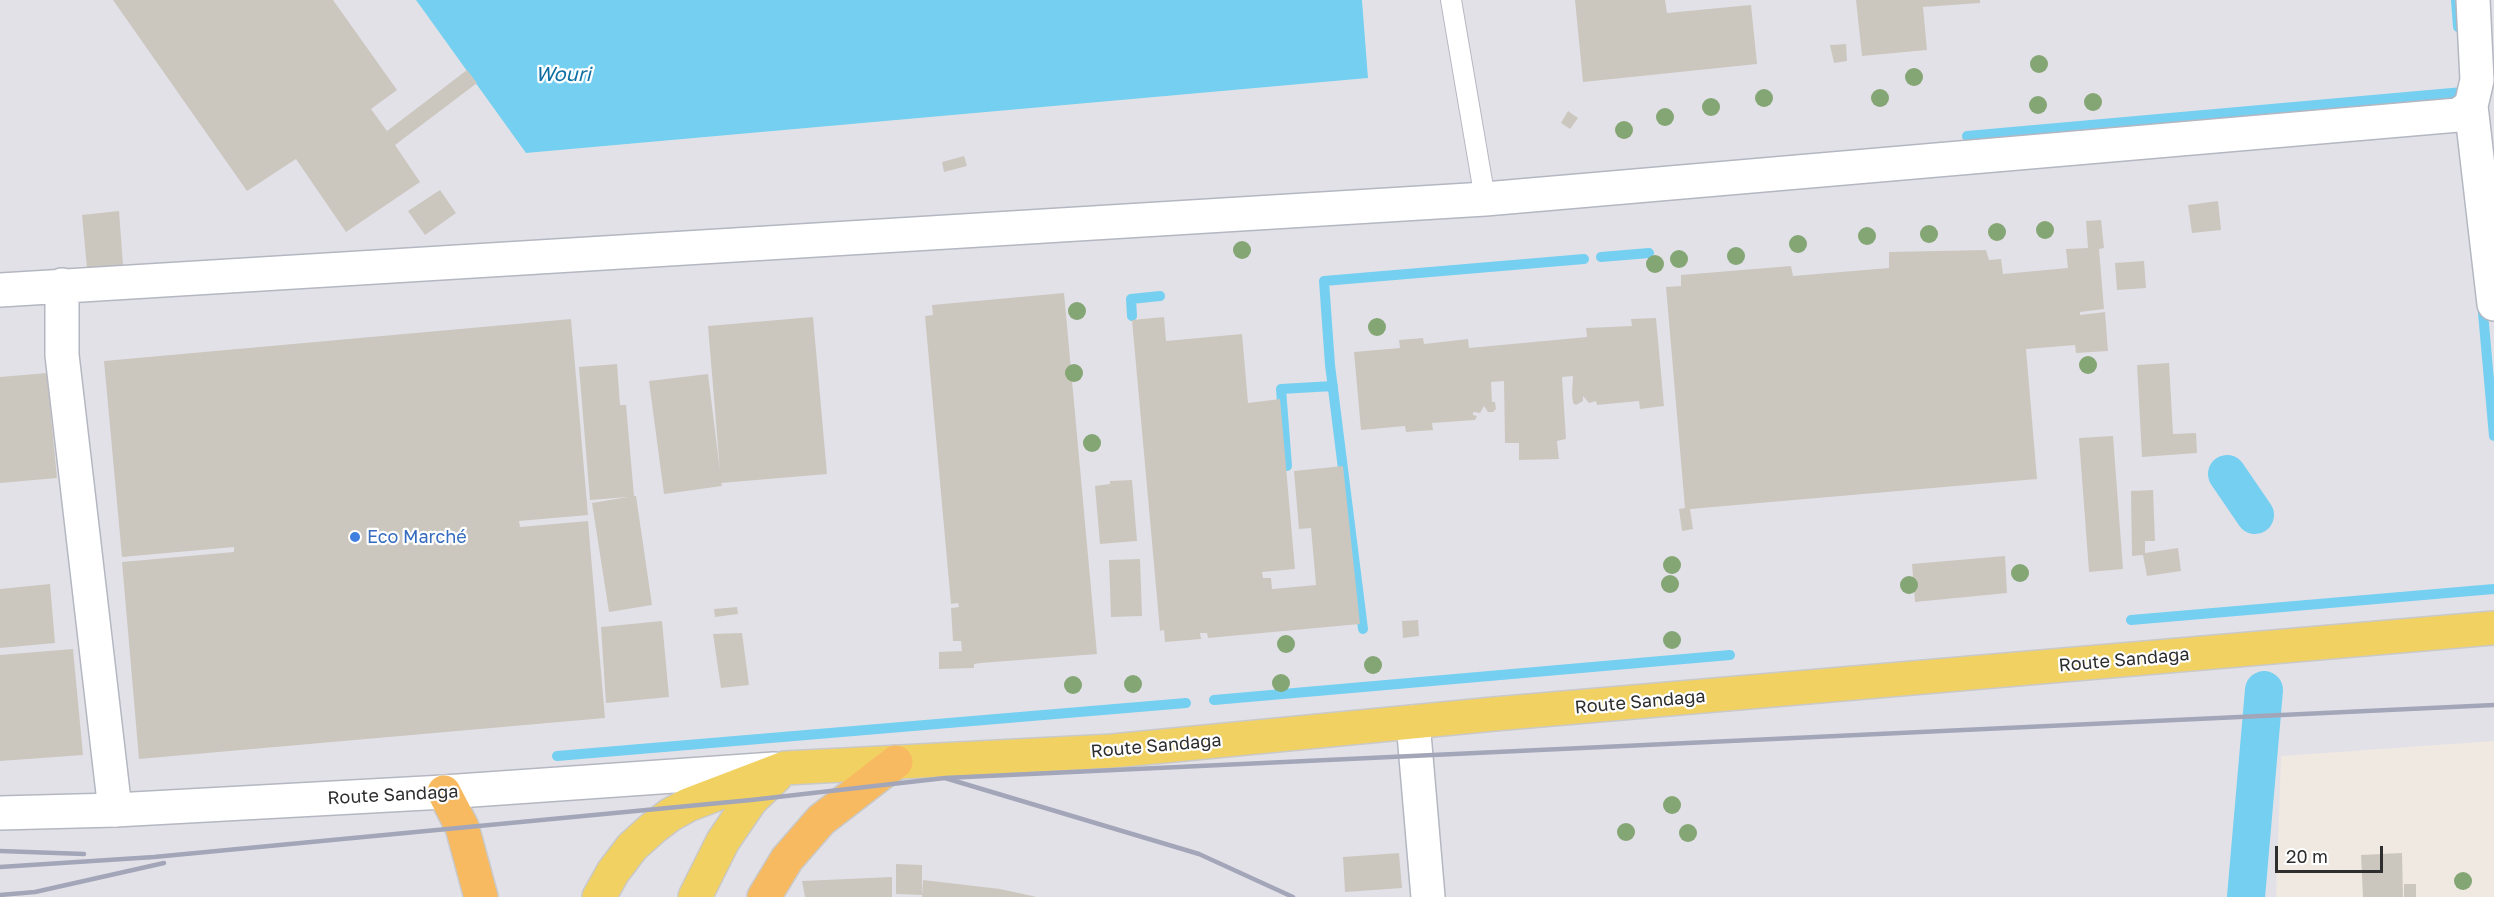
<!DOCTYPE html>
<meta charset="utf-8">
<style>
body{margin:0}
#map{position:relative;width:2494px;height:897px;overflow:hidden;background:#efe9e1;font-family:"Golos Text",sans-serif}
canvas{display:block}
.scale{position:absolute;left:2275px;top:846px;width:108px;height:27px;box-sizing:border-box;border:3px solid #2e2e2e;border-top:0;padding-left:8px;font-size:18px;line-height:21px;white-space:nowrap;color:#2e2e2e;-webkit-text-stroke:4px #fff;paint-order:stroke}
</style>
<div id="map">
<canvas width="2494" height="897"></canvas>
<div class="scale">20 m</div>
</div>
<script>
const ctx = document.querySelector('canvas').getContext('2d');
ctx.lineJoin = 'round';
function paint(path, color) { ctx.fillStyle = color; ctx.fill(path, 'evenodd'); }
const toPath = rows => new Path2D(rows.map(r => 'M' + r).join(''));
function trace(path, color, width, dash) { ctx.strokeStyle = color; ctx.lineWidth = width; ctx.lineCap = dash ? 'butt' : 'round'; ctx.setLineDash(dash || []); ctx.stroke(path); }
function write(font, color, halo, rows, align = 'center') {
  ctx.font = font + ' "Golos Text",sans-serif'; ctx.lineWidth = 4.5; ctx.setLineDash([]); ctx.textBaseline = 'middle'; ctx.strokeStyle = halo; ctx.fillStyle = color; for (const [text, x, y, turn = 0] of rows) {
    ctx.save(); ctx.translate(x, y); ctx.rotate((+turn || 0) * Math.PI / 180); ctx.textAlign = isNaN(turn) ? turn : align; if (halo) ctx.strokeText(text, 0, 0); ctx.fillText(text, 0, 0); ctx.restore();
  }
}
const industrial = toPath([
 [0,0,416,0,526,153,1368,78,1362,0,2494,0,2494,741,2281,756,2276,897,0,897]
]);
const water = toPath([
 [416,0,1362,0,1368,78,526,153]
]);
const stream = toPath([
 [2456,0,2458,27],
 [1967,136,2463,92,2464,84],
 [1601,257,1649,253],
 [2482,302,2494,436],
 [1132,316,1131,299,1160,296],
 [1287,466,1281,389,1333,386],
 [2131,620,2494,589],
 [1363,629,1330,365,1324,281,1584,259],
 [1214,700,1730,655],
 [557,756,1186,703]
]);
const canal = toPath([
 [2227,474,2255,515],
 [2246,897,2264,690]
]);
const building = toPath([
 [113,0,333,0,397,90,371,109,387,131,467,70,477,83,395,145,420,182,346,232,296,159,247,191],
 [1575,0,1665,0,1667,13,1751,5,1757,64,1583,82],
 [1856,0,1980,0,1980,3,1923,7,1927,50,1862,56],
 [1846,44,1847,61,1834,63,1830,45],
 [1568,111,1578,118,1570,129,1561,123],
 [964,156,967,166,944,172,942,162],
 [440,190,456,213,425,235,408,211],
 [2218,201,2221,230,2192,233,2188,205],
 [119,211,123,265,87,268,82,215],
 [2101,220,2104,248,2099,249,2104,309,2080,312,2080,315,2105,312,2108,351,2076,353,2075,345,2026,349,2037,479,1690,509,1693,529,1682,531,1679,509,1685,508,1666,287,1681,286,1681,275,1791,266,1793,276,1889,268,1889,252,1986,250,1989,260,2001,259,2003,274,2068,268,2066,249,2088,248,2086,221],
 [2144,261,2146,288,2117,290,2115,263],
 [1064,293,1097,654,981,663,974,664,974,668,939,669,939,652,962,651,961,641,953,641,951,608,959,607,958,603,951,604,925,316,933,315,932,305],
 [813,317,827,474,721,483,722,486,664,494,649,381,708,374,720,471,708,326],
 [1164,317,1166,341,1242,334,1248,403,1280,399,1295,569,1262,572,1263,578,1271,578,1272,589,1316,585,1311,528,1299,529,1294,471,1343,466,1360,624,1208,638,1207,633,1200,633,1201,639,1165,642,1164,630,1160,631,1132,320],
 [1656,318,1664,406,1640,409,1639,401,1597,405,1596,401,1589,403,1583,396,1583,401,1576,405,1573,403,1572,394,1573,376,1562,377,1566,439,1557,441,1559,459,1519,460,1519,443,1505,443,1504,381,1491,382,1492,402,1495,402,1496,409,1493,412,1488,412,1484,406,1480,413,1473,412,1473,415,1477,416,1475,420,1432,423,1433,430,1406,432,1405,426,1361,430,1354,352,1400,348,1399,340,1423,338,1424,344,1468,339,1469,348,1587,337,1586,328,1632,326,1631,319],
 [571,319,588,515,519,521,520,527,588,521,605,718,139,759,122,562,234,552,234,547,122,557,104,361],
 [2169,363,2173,434,2196,433,2197,453,2142,457,2137,365],
 [617,364,620,405,626,405,634,496,636,496,652,605,609,612,592,503,628,497,590,500,579,367],
 [47,373,57,478,0,483,0,377],
 [2113,436,2123,569,2089,572,2079,438],
 [1132,480,1137,541,1100,544,1095,486,1110,484,1110,481],
 [2153,490,2155,541,2145,541,2145,553,2178,548,2181,571,2147,576,2143,555,2132,556,2131,491],
 [2005,556,2007,593,1915,602,1912,564],
 [1140,559,1142,616,1111,617,1109,560],
 [50,584,55,643,0,648,0,589],
 [737,607,738,614,715,617,714,609],
 [1418,620,1419,636,1403,638,1402,621],
 [662,621,669,697,606,703,601,627],
 [742,633,749,685,721,688,713,634],
 [73,649,83,755,0,761,0,655],
 [1399,853,1402,888,1345,892,1343,857],
 [2402,853,2403,897,2363,897,2361,855],
 [896,864,922,865,922,895,896,894],
 [892,877,892,897,805,897,802,881],
 [923,880,1000,889,1037,897,922,897],
 [2404,884,2416,884,2416,897,2404,897]
]);
const service = toPath([
 [1451,0,1485,199]
]);
const minor = toPath([
 [2473,0,2477,80,2471,106,2494,304],
 [62,285,62,355,115,810],
 [0,290,1485,199,2458,115,2471,106],
 [1413,722,1428,897]
]);
const tertiary = toPath([
 [0,813,115,810,444,792,774,769]
]);
const primary = toPath([
 [599,897,613,872,632,847,653,828,670,815,688,805,785,768,1112,751,1494,714,2494,628],
 [695,897,723,841,751,800,777,775]
]);
const trunk = toPath([
 [444,792,462,827,481,897],
 [764,897,787,859,821,820,896,762]
]);
const rail = toPath([
 [945,778,2494,705],
 [0,851,84,854],
 [0,867,154,857,751,800,945,778,1199,854,1293,897],
 [0,895,35,892,164,863]
]);
const trees = [
 [2039,64],
 [1914,77],
 [1764,98],
 [1880,98],
 [2093,102],
 [2038,105],
 [1711,107],
 [1665,117],
 [1624,130],
 [2045,230],
 [1997,232],
 [1929,234],
 [1867,236],
 [1798,244],
 [1242,250],
 [1736,256],
 [1679,259],
 [1655,264],
 [1077,311],
 [1377,327],
 [2088,365],
 [1074,373],
 [1092,443],
 [1672,565],
 [2020,573],
 [1670,584],
 [1909,585],
 [1672,640],
 [1286,644],
 [1373,665],
 [1281,683],
 [1133,684],
 [1073,685],
 [1672,805],
 [1626,832],
 [1688,833],
 [2463,881]
];
const markers = [
 [355,537,6,"#3f7fe0"]
];
const shopNames = [
 ["Eco Marché",367,537]
];
const streetNames = [
 ["Route Sandaga",2124,660,-5],
 ["Route Sandaga",1640,702,-5],
 ["Route Sandaga",1156,746,-5],
 ["Route Sandaga",393,795,-3]
];
const waterNames = [
 ["Wouri",563,75]
];
paint(industrial, '#e3e1e8');
paint(water, '#75cff0');
trace(stream, '#75cff0', 10);
trace(canal, '#75cff0', 38);
paint(building, '#cbc7bf');
trace(service, '#b4b7c1', 22);
trace(minor, '#b4b7c1', 36);
trace(tertiary, '#b4b7c1', 36);
trace(primary, '#c9c9c9', 36);
trace(trunk, '#c9c9c9', 36);
trace(service, '#fff', 20);
trace(minor, '#fff', 33);
trace(tertiary, '#fff', 33);
trace(primary, '#f2d163', 33);
trace(trunk, '#f8ba60', 33);
trace(rail, '#a3a6b8', 4.5);
ctx.fillStyle = '#84a574';
for (const [x, y] of trees) { ctx.beginPath(); ctx.arc(x, y, 9, 0, 2 * Math.PI); ctx.fill(); }
for (const [x, y, r, color] of markers) { const dot = new Path2D(); dot.arc(x, y, r, 0, 2 * Math.PI); ctx.fillStyle = color; ctx.fill(dot); trace(dot, '#fff', 2); }
write('18px', '#366cbe', '#fff', shopNames, 'left');
write('18px', '#2e2e2e', '#fff', streetNames);
write('italic 20px', '#0d6fa3', '#fff', waterNames);
</script>
